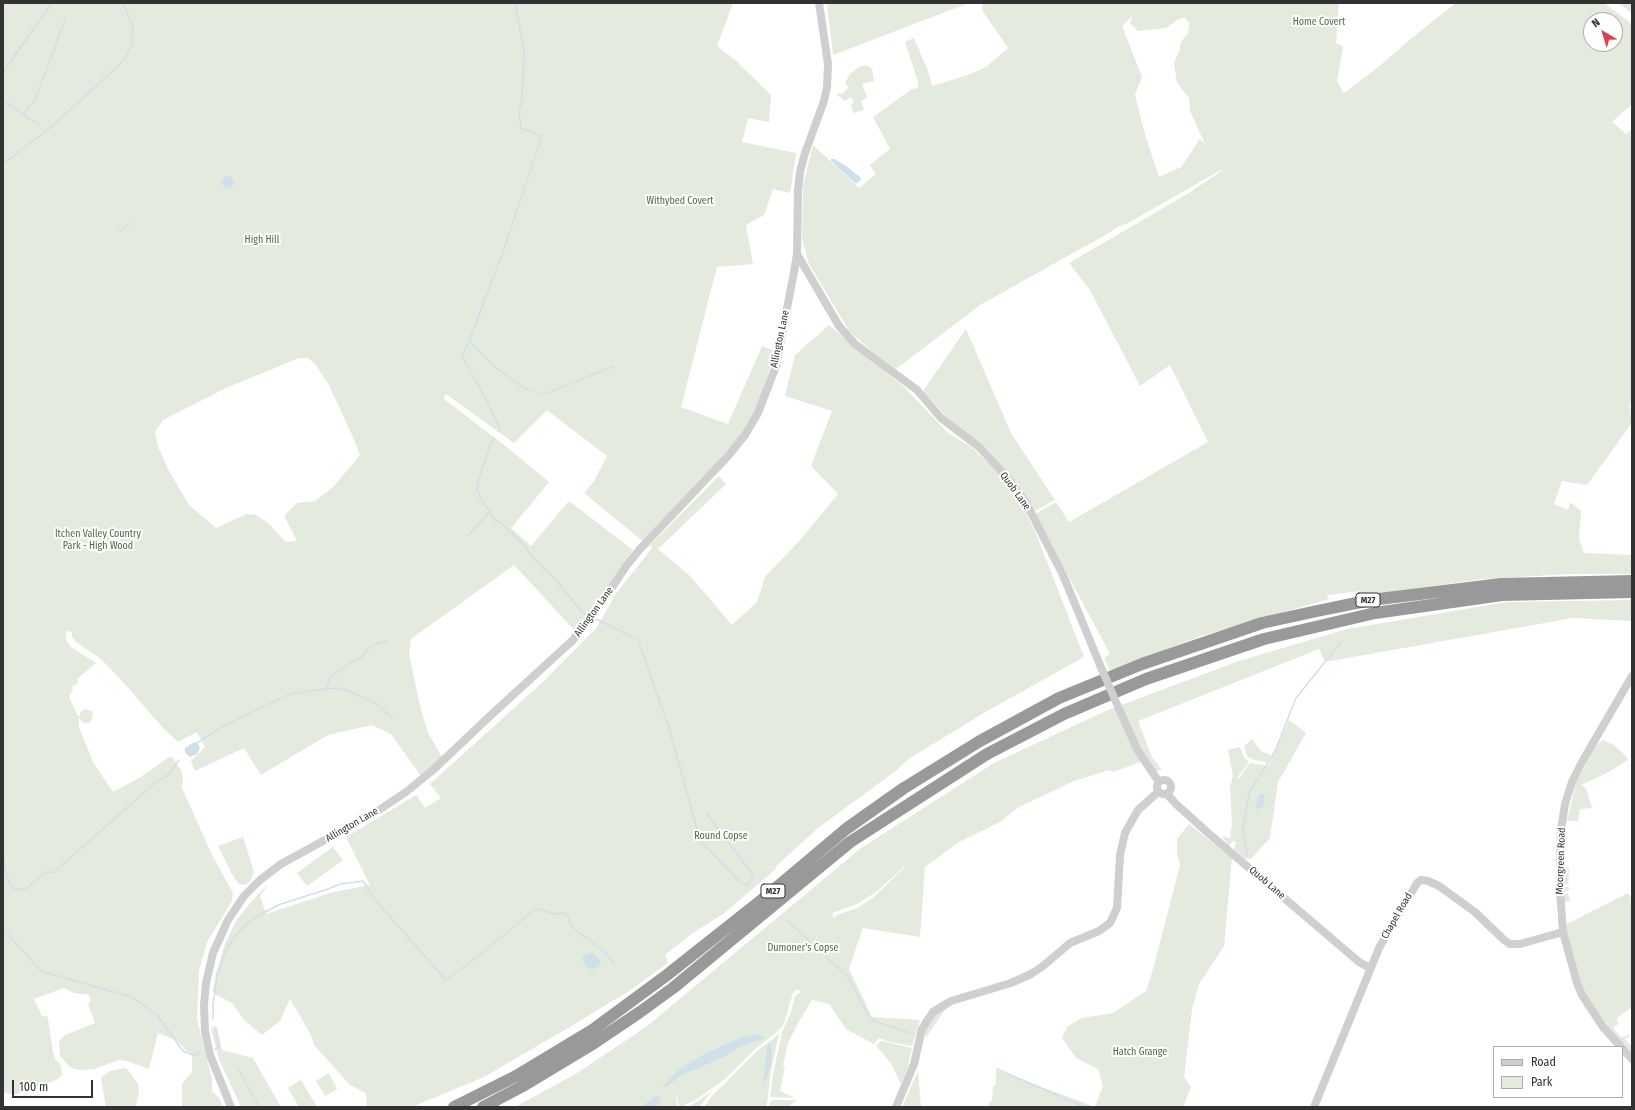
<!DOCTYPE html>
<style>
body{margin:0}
#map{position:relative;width:1635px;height:1110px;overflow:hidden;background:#fff;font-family:"Fira Sans Condensed",sans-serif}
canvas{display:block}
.frame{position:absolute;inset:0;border:4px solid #323232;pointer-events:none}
.legend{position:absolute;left:1493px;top:1046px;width:130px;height:52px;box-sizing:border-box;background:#fff;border:1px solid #adadad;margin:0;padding:5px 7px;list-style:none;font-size:12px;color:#323232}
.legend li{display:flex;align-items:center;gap:8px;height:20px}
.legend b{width:20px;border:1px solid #adadad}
.north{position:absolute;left:1583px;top:12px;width:40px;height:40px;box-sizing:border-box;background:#fff;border:1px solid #adadad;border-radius:50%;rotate:322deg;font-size:11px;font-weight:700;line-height:16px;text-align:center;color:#323232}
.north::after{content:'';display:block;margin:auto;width:14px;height:18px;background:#da424c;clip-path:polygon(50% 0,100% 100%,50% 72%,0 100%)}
.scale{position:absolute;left:12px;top:1080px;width:81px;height:18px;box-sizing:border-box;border:2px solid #323232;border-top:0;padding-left:5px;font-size:12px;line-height:14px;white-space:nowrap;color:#323232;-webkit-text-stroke:3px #fff;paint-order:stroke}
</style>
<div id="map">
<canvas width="1635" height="1110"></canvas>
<div class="frame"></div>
<ul class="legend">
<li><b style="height:5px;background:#cfcfcf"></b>Road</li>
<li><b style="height:11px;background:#e4eade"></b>Park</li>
</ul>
<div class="north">N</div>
<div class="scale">100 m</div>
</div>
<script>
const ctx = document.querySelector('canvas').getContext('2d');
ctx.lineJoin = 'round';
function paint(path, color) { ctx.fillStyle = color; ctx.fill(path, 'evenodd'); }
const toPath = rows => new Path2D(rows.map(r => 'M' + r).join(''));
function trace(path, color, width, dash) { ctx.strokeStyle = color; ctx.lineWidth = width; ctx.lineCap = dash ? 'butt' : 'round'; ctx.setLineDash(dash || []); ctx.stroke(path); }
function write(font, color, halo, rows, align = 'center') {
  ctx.font = font + ' "Fira Sans Condensed",sans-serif'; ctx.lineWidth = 4; ctx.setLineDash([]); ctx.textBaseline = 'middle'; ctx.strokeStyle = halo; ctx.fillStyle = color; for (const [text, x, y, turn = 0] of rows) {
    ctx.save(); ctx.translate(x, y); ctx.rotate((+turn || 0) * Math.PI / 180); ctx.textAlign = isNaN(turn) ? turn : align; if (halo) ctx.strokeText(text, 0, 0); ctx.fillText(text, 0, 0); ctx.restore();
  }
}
const green = toPath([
 [3,3,733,3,717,46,735,60,771,95,769,122,748,118,742,142,796,153,790,193,773,189,764,215,746,225,753,264,717,267,681,407,728,424,762,346,775,351,757,410,728,454,645,543,584,493,594,481,607,456,547,410,514,443,446,394,444,399,508,448,549,482,511,528,531,546,569,501,633,550,576,632,514,565,411,639,409,654,420,706,428,733,442,757,421,776,391,734,372,725,328,735,261,775,244,748,195,771,191,761,205,747,197,732,178,742,164,729,124,683,101,659,76,642,72,637,72,632,66,631,66,640,71,647,96,663,77,679,79,682,72,687,73,690,69,697,79,718,79,727,93,762,113,792,141,777,169,757,172,757,181,770,183,781,182,788,213,857,233,893,232,901,207,942,199,971,197,1019,212,1079,212,1091,219,1098,223,1107,182,1107,182,1084,192,1072,192,1056,176,1040,158,1033,149,1069,127,1061,119,1060,94,1069,83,1070,74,1069,69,1066,60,1056,59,1043,61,1039,65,1035,95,1023,88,1003,91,1001,89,995,74,993,64,988,34,999,42,1016,47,1016,48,1019,53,1052,55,1059,61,1066,62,1075,56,1080,14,1095,3,1092],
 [299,358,308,358,315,364,329,385,352,435,360,455,334,486,315,501,297,503,284,516,297,541,286,542,268,523,256,515,247,514,216,528,189,505,169,471,158,447,155,432,163,420,226,388],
 [827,3,969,3,833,55],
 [983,3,1339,3,1336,43,1343,46,1337,82,1344,93,1382,64,1413,37,1456,3,1604,3,1632,24,1632,104,1612,122,1626,134,1632,129,1632,404,1629,406,1632,413,1632,423,1587,485,1562,481,1554,504,1568,510,1570,502,1581,511,1579,539,1584,553,1632,555,1632,574,1571,574,1483,579,1362,596,1361,591,1327,595,1329,599,1201,636,1110,671,1104,658,1110,654,1035,514,1056,502,1069,522,1208,442,1170,365,1140,386,1090,290,1069,263,1189,193,1223,170,1221,170,1126,224,1120,226,1100,238,980,305,896,369,873,352,850,332,809,264,802,239,803,186,813,145,859,188,876,174,870,165,890,149,873,117,912,89,918,88,918,82,905,42,914,38,928,71,932,86,968,75,986,67,1008,48,982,10],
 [1132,16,1130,23,1138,31,1166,28,1179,19,1185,18,1189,23,1188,33,1181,42,1180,49,1174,63,1177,83,1189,98,1190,111,1205,144,1200,139,1181,167,1159,177,1145,134,1135,95,1142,77,1122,26],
 [1591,20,1615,20,1615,44,1591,44],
 [1618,3,1632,3,1632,13],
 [867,65,872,69,874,81,862,84,867,97,861,101,864,110,854,113,851,106,854,102,851,97,845,101,837,95,839,93,842,94,848,88,852,92,845,83,850,74,859,67],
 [829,325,905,388,948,433,971,447,998,472,1017,496,1035,531,1084,657,987,711,907,760,897,770,818,828,775,867,776,869,723,914,690,935,665,955,668,963,629,991,568,1028,484,1077,412,1107,367,1107,366,1093,350,1085,314,1045,311,1035,290,999,280,1021,262,1035,245,1021,232,1003,215,994,213,991,216,973,225,944,236,921,252,901,269,883,260,896,266,914,330,893,370,885,346,837,416,795,425,808,441,798,430,784,545,680,591,633,596,629,615,595,652,548,650,545,719,476,726,484,658,549,691,577,732,625,757,602,765,577,801,539,838,494,811,466,832,411,785,396,795,355],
 [966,329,1011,433,1055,500,1033,512,990,452,956,427,923,391],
 [1632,600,1632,621,1573,618,1325,662,1319,649,1138,721,1152,757,1162,770,1155,771,1145,760,1114,772,1109,770,1074,781,1019,807,1000,822,959,842,925,867,920,937,863,928,849,969,872,1017,920,1020,912,1046,890,1042,879,1038,874,1044,846,1029,829,1004,812,1000,797,1025,788,1043,783,1066,785,1067,780,1091,795,1098,770,1097,773,1074,782,1032,791,1012,795,996,801,992,797,989,793,993,784,1024,779,1030,754,1050,726,1078,697,1099,681,1107,679,1107,676,1091,677,1107,515,1107,577,1073,646,1027,861,848,994,763,1108,710,1239,661,1347,629,1507,602],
 [912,860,874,897,857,908,837,915,833,918,833,913,857,904,876,892],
 [86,709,93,712,92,720,89,723,82,722,79,717,81,711],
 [1289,720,1306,733,1278,782,1270,838,1251,859,1249,858,1245,859,1234,849,1236,842,1233,841,1229,846,1223,838,1223,836,1230,838,1232,824,1230,786,1233,776,1228,750,1240,747,1244,757,1249,762,1237,778,1238,779,1250,763,1268,766],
 [1252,739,1261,751,1271,755,1267,762,1254,760,1247,756,1244,746],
 [1603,740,1614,745,1626,756,1628,760,1605,774,1581,785,1586,788,1592,808,1580,809,1578,821,1567,821,1576,783,1596,745],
 [1189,824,1232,858,1224,946,1199,984,1192,1009,1184,1077,1191,1087,1183,1107,1095,1107,1103,1086,1098,1069,1076,1058,1062,1038,1067,1027,1082,1018,1113,1013,1146,991,1154,966,1180,865,1177,852,1177,839],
 [243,837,254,872,250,882,245,885,239,884,233,876,218,846],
 [1566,843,1565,867,1569,868,1568,885,1565,885,1565,887,1569,887,1569,890,1565,892,1565,894,1568,893,1570,901,1565,902,1565,909,1563,889,1564,845,1565,843],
 [333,847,343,860,307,886,297,873],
 [1628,893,1632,900,1632,1007,1617,1018,1618,1024,1613,1028,1621,1037,1624,1037,1629,1034,1630,1035,1625,1039,1632,1047,1632,1052,1624,1044,1622,1045,1605,1025,1612,1020,1605,1024,1583,994,1572,958,1565,925],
 [948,1005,926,1038,925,1034,926,1027,932,1017],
 [217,1027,222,1050,253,1058,281,1107,241,1107,219,1059,211,1028],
 [779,1034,771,1071,767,1104,766,1107,704,1107,712,1096,757,1051],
 [767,1047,771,1065,763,1083,764,1077],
 [882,1041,912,1048,908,1067,901,1084,892,1065,883,1053,876,1046,878,1043],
 [125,1068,129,1071,138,1084,139,1090,136,1107,106,1107,101,1078,110,1071],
 [996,1070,1095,1107,987,1107,992,1100,993,1087,996,1084],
 [918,1071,921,1107,902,1107],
 [329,1073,337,1089,325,1096,316,1081],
 [301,1080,317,1107,299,1107,288,1088],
 [712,1091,699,1107,688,1107,698,1101],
 [798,1099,788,1107,770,1107,770,1102,772,1100,793,1100]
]);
const water = toPath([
 [831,159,834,159,845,165,861,178,861,180,856,184,831,161],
 '222 182a6 6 0 1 1 12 0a6 6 0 1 1-12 0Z',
 [194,742,197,743,200,748,197,754,190,757,185,753,185,748],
 [1259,794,1264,794,1265,803,1261,808,1255,809],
 [592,953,597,956,601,962,599,966,595,969,589,969,585,965,582,959,586,954],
 [755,1034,760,1035,765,1038,739,1047,724,1057,682,1075,666,1087,662,1087,680,1069,701,1056,733,1041,745,1036],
 [770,1043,772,1049,771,1065,766,1080,763,1084,767,1047],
 [656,1096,659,1096,661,1100,655,1107,641,1107]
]);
const stream = toPath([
 [515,3,524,51,522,99,519,112,521,128,542,136,502,255,469,341,495,367,526,389,534,391],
 [3,72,52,3],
 [3,99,23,115,39,124],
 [23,115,35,100,65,20],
 [3,164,50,128,118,66,126,57,132,43,133,27,123,3],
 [119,232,131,223],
 [469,341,462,356,488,403,500,429,498,431],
 [538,393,545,394,614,366],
 [494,438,491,443,480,475,477,489,482,502,490,511,495,520,502,524,523,544,534,559,556,580,581,611,587,615],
 [468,536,490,511],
 [596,619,638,640,669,728,700,840,737,879,747,886,753,875,707,814],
 [326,688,331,677,344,667,362,657,367,650,376,644,387,641],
 [197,743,222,727,290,694,325,689,338,688,348,691,377,704,393,719],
 [3,852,6,874,12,888,24,890,27,888,46,872,53,873,155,783,169,774,179,760],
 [1247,856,1243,829,1249,793,1275,751,1296,698,1341,642],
 [787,920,848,977,871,1020,913,1034],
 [3,929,41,971,132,997,158,1016,183,1051,193,1055,201,1053],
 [213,1019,213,1004,217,976,226,951,236,935,248,922,278,905,328,889,340,884,363,881,376,901,446,980,477,957,534,910,539,909,554,914,561,913,568,915,570,924,578,932,604,951,614,964],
 [215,1049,219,1047,215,1027],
 [238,1068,259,1107],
 [997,1069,1084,1107]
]);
const tertiary = toPath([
 [797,254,839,326,855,344,917,390,941,418,979,447,1005,475,1026,503,1063,575,1100,665],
 [1119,709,1138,751,1159,782],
 '1157 787a7 7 0 1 1 14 0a7 7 0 1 1-14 0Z',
 [1167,794,1176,804,1207,832,1359,962,1370,968],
 [1621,1047,1603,1027,1582,995,1577,983,1563,932,1560,890,1560,866,1561,830,1565,804,1572,782,1582,762,1632,676],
 [1622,1048,1632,1059],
 [231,1107,210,1055,205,1031,204,1005,206,983,213,953,228,920,244,896,260,880,281,864,376,812,406,792,433,770,491,715,573,640,598,608,627,565,640,549,729,455,745,435,758,413,776,366,794,272,797,254,798,190,800,172,805,153,824,101,827,87,828,64,819,3],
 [896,1107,914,1064,922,1029,933,1012,951,1001,1011,983,1031,974,1043,966,1070,943,1099,931,1110,923,1117,908,1120,855,1125,833,1138,810,1158,792],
 [1314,1107,1379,948,1417,883,1421,880,1428,881,1439,886,1475,912,1504,940,1510,944,1520,944,1563,932]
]);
const motorway = toPath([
 [454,1107,518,1075,591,1031,667,975,758,903,846,829,904,788,980,741,1059,698,1142,664,1262,623,1317,611,1371,600,1501,584,1632,581],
 [483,1107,521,1087,594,1043,640,1012,673,988,850,842,987,754,1064,714,1146,679,1264,639,1375,613,1502,595,1632,592]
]);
const tertiaryBridge = toPath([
 [1100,665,1119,709]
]);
const shields = [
 [1368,600,24],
 [773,891,24]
];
const shieldNames = [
 ["M27",1368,600],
 ["M27",773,891]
];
const parkNames = [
 ["Home Covert",1319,22],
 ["Withybed Covert",680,201],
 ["High Hill",262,240],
 ["Itchen Valley Country",98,534],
 ["Park - High Wood",98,546],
 ["Round Copse",721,836],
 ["Dumoner's Copse",803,948],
 ["Hatch Grange",1140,1052]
];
const streetNames = [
 ["Allington Lane",780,339,-78],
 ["Quob Lane",1015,491,54],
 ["Allington Lane",594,612,-54],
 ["Allington Lane",352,825,-30],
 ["Moorgreen Road",1561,861,-88],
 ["Quob Lane",1267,883,41],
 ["Chapel Road",1397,916,-60]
];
paint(green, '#e4eade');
paint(water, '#cfe0eb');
trace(stream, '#cfe0eb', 1.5);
trace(tertiary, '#cfcfcf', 8);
trace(motorway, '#999', 12);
trace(tertiaryBridge, '#cfcfcf', 8);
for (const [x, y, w] of shields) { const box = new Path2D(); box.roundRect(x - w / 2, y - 7, w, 14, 3); ctx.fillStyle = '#fff'; ctx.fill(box); trace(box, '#323232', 1); }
write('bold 9px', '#323232', null, shieldNames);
write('10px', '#546b41', '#fff', parkNames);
write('10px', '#323232', '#fff', streetNames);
</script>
